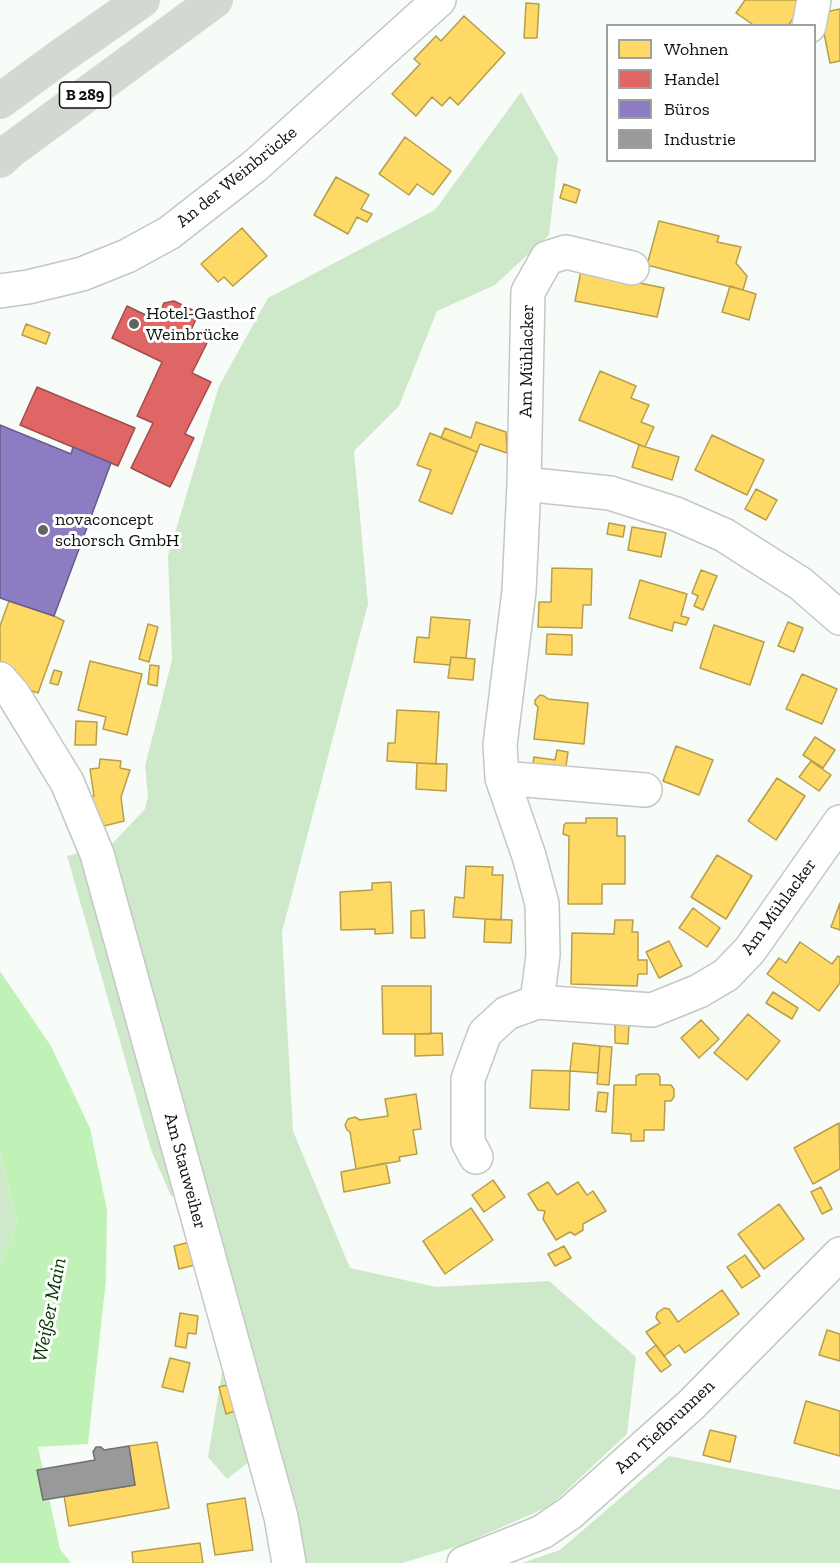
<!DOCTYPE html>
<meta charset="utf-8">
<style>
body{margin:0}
#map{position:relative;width:840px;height:1563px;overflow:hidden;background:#f8fcf8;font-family:"Zilla Slab",serif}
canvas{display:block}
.legend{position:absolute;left:606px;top:24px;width:210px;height:138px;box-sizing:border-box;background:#fff;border:2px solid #9ea19e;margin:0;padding:8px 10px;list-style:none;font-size:18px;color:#0d130c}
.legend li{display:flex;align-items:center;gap:12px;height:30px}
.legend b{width:30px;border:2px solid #9ea19e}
</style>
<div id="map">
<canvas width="840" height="1563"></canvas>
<ul class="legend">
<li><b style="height:16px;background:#ffd966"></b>Wohnen</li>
<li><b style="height:16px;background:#e06666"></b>Handel</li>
<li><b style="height:16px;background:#8e7cc3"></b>Büros</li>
<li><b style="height:16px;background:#999"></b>Industrie</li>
</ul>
</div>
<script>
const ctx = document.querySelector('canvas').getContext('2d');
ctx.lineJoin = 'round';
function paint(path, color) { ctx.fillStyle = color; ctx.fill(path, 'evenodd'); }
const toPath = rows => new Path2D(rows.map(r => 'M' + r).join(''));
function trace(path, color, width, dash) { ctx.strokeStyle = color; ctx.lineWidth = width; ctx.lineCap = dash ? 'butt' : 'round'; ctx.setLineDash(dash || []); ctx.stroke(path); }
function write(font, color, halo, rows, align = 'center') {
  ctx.font = font + ' "Zilla Slab",serif'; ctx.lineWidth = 6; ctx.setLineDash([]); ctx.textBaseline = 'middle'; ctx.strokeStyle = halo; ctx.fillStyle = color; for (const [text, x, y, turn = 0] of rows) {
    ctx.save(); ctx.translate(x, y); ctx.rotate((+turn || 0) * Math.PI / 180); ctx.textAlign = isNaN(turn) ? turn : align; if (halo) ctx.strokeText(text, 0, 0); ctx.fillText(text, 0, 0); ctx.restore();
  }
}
const green = toPath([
 [521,92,558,158,549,235,495,285,437,311,399,406,354,451,368,604,282,932,293,1131,350,1268,436,1287,549,1281,636,1357,627,1434,550,1506,459,1546,402,1563,297,1563,256,1385,211,1200,171,1196,151,1150,67,856,110,846,145,809,148,796,145,766,172,660,168,556,219,386,268,298,435,210],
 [0,1152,17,1222,0,1265],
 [229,1366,250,1461,227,1479,208,1457,222,1372],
 [669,1456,840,1490,840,1563,522,1563,560,1550]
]);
const water = toPath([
 [0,971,51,1046,90,1128,107,1210,106,1280,88,1444,38,1447,60,1549,71,1563,0,1563,0,1265,17,1222,0,1152]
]);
const homes = toPath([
 [745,0,795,0,802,4,788,26,755,26,736,13,745,0],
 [526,3,539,4,537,38,524,38,526,3],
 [840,9,840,61,830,63,820,13,840,9],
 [464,16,505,53,458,105,450,97,442,106,432,97,416,116,392,94,420,64,414,59,436,36,441,41,464,16],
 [405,137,451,171,433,195,417,184,409,195,379,174,405,137],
 [336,177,369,195,361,209,372,214,367,222,357,217,348,234,314,215,336,177],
 [564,184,580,190,576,203,560,198,564,184],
 [659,221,719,236,717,242,741,247,736,263,747,276,743,290,647,265,659,221],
 [242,228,267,256,233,286,224,277,218,282,201,264,242,228],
 [581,271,664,288,657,317,575,301,581,271],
 [730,286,756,294,749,320,722,312,730,286],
 [26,324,50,333,46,344,22,335,26,324],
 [600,371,636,386,631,398,649,405,641,422,654,427,645,447,579,420,600,371],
 [476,422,506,432,507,453,480,444,477,452,441,438,445,428,471,438,476,422],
 [430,433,477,452,452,514,419,501,431,470,417,465,430,433],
 [712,435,764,460,747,495,695,470,712,435],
 [639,445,679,457,672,480,632,467,639,445],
 [756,489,777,500,766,520,745,509,756,489],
 [609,523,625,526,623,537,607,534,609,523],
 [632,527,666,533,661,557,628,550,632,527],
 [552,568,592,569,591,605,583,605,582,628,538,627,539,602,551,602,552,568],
 [701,570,717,576,703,610,694,606,698,596,692,593,701,570],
 [640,580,687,594,681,616,689,618,686,625,674,622,672,631,629,618,640,580],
 [9,601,54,616,64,621,38,693,20,687,0,662,0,626,9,601],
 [431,617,470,620,466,658,451,657,450,665,414,662,417,637,429,638,431,617],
 [788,622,803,628,794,652,778,646,788,622],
 [148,624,158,627,149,662,139,659,148,624],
 [714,625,764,642,750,685,700,668,714,625],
 [547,634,572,635,572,655,546,654,547,634],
 [451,657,475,659,473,680,448,678,451,657],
 [90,661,142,674,127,735,103,729,106,717,78,710,90,661],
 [150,665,159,666,157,686,148,684,150,665],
 [54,670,62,672,58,685,50,683,54,670],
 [802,674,837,689,822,724,786,709,802,674],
 [540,695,544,696,548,699,588,703,584,744,534,739,538,707,535,704,535,700,540,695],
 [397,710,439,712,436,764,387,761,388,743,395,743,397,710],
 [76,721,97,722,96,745,75,745,76,721],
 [815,737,835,750,823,768,803,755,815,737],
 [676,746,713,760,699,795,663,781,676,746],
 [557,750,568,752,565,773,532,768,534,757,555,760,557,750],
 [100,759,121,761,120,768,130,770,121,797,124,821,96,828,88,798,94,796,90,769,99,768,100,759],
 [811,761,831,775,819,791,799,777,811,761],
 [417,763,447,764,446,791,416,789,417,763],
 [777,778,805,796,776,840,748,821,777,778],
 [586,818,617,818,617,836,625,836,625,884,602,884,602,904,568,904,569,836,563,834,564,825,566,823,586,823,586,818],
 [717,855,752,876,726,919,691,897,717,855],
 [466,866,493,867,492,875,503,875,501,920,453,917,455,897,464,898,466,866],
 [391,882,393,933,375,934,375,929,341,930,340,892,372,890,372,883,391,882],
 [840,903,840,930,831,927,840,903],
 [693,908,720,928,707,947,679,928,693,908],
 [424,910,425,938,411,938,411,911,424,910],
 [485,919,512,920,511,943,484,942,485,919],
 [615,920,633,920,632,932,638,932,638,960,647,960,647,974,638,974,637,986,571,984,572,933,614,934,615,920],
 [669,941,682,966,659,978,646,952,669,941],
 [800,942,832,964,838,956,840,957,840,983,819,1011,767,974,779,958,786,963,800,942],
 [382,986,431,986,431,1034,383,1034,382,986],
 [773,992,798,1008,792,1019,766,1003,773,992],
 [748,1014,780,1041,747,1080,714,1053,748,1014],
 [701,1020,719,1039,699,1058,681,1038,701,1020],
 [615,1024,629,1024,628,1044,615,1043,615,1024],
 [442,1033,443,1055,415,1056,415,1034,442,1033],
 [573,1043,600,1046,598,1073,570,1071,573,1043],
 [600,1046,612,1047,609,1085,597,1084,600,1046],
 [532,1070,570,1071,569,1110,530,1108,532,1070],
 [640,1074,658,1074,660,1077,660,1085,671,1085,674,1089,674,1097,671,1101,665,1101,664,1130,644,1130,644,1141,631,1141,631,1134,612,1133,614,1085,636,1085,636,1076,640,1074],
 [598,1092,608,1093,606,1112,596,1111,598,1092],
 [416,1094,421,1129,413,1130,417,1154,399,1157,400,1161,356,1169,350,1132,347,1130,345,1125,348,1119,355,1117,360,1120,388,1116,385,1099,416,1094],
 [839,1123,840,1169,813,1184,794,1148,839,1123],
 [386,1163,390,1183,344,1192,341,1172,386,1163],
 [493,1180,505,1197,484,1212,472,1195,493,1180],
 [548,1182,557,1195,578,1182,587,1195,593,1191,606,1211,583,1224,583,1230,575,1235,570,1232,556,1240,543,1219,545,1211,538,1210,528,1194,548,1182],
 [821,1187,832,1209,822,1214,811,1192,821,1187],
 [779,1204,804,1239,764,1269,738,1234,779,1204],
 [471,1208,493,1240,445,1274,423,1241,471,1208],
 [194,1241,199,1264,179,1269,174,1246,194,1241],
 [564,1246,571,1258,555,1266,548,1254,564,1246],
 [745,1255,760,1276,742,1288,727,1267,745,1255],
 [722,1290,739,1314,685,1353,679,1345,664,1356,646,1332,660,1323,656,1318,657,1313,664,1308,669,1309,678,1322,722,1290],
 [180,1313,198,1316,196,1334,188,1333,186,1348,175,1346,180,1313],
 [827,1330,840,1334,840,1361,819,1355,827,1330],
 [656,1345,671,1365,661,1372,646,1353,656,1345],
 [170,1358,190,1363,183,1392,162,1387,170,1358],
 [231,1384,238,1410,226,1414,219,1387,231,1384],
 [806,1401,840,1411,840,1456,794,1443,806,1401],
 [710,1430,736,1436,730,1462,703,1455,710,1430],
 [157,1442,169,1508,69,1526,64,1496,135,1485,129,1446,157,1442],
 [245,1498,253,1550,215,1555,207,1504,245,1498],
 [200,1543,203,1563,133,1563,132,1552,200,1543]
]);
const shops = toPath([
 [174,301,199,313,190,332,208,341,192,373,211,382,185,434,194,438,170,487,131,468,153,423,137,416,162,362,112,338,127,306,156,320,164,303,174,301],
 [37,387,135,428,118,466,20,425,37,387]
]);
const offices = toPath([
 [0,425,71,454,73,447,111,463,54,616,0,598,0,425]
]);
const industry = toPath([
 [129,1446,135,1485,43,1500,37,1470,95,1460,93,1452,96,1447,101,1447,104,1450,129,1446]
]);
const minor = toPath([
 [809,26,814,0],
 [0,291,28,287,82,274,127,256,169,233,255,166,439,0],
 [524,484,610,493,676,514,724,535,801,584,840,618],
 [0,679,13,694,67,782,97,854,281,1517,289,1563],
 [502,778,645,790],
 [537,1002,543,955,542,904,529,856,502,778,500,745,519,591,524,484,528,292,547,258,566,252,632,268],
 [476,1157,468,1142,468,1079,485,1033,507,1013,537,1002,652,1010,699,991,726,975,750,950,840,822],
 [464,1563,542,1532,570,1513,691,1405,840,1254]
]);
const highway = toPath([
 [0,101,60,57,142,0],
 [0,160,11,150,215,0]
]);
const markers = [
 [134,324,6,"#5f655f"],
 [43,530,6,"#5f655f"]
];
const shields = [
 [85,95,51]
];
const shieldNames = [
 ["B 289",85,95]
];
const streetNames = [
 ["An der Weinbrücke",237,177,-39],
 ["Am Mühlacker",527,361,-89],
 ["Am Mühlacker",779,907,-54],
 ["Am Stauweiher",185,1171,75],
 ["Am Tiefbrunnen",665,1427,-43]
];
const poiNames = [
 ["Hotel-Gasthof",146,314],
 ["Weinbrücke",146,335],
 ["novaconcept",55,520],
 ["schorsch GmbH",55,541]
];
const waterNames = [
 ["Weißer Main",50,1310,-79]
];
paint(green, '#cee9c9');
paint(water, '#c0f2b8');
paint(homes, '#ffd966');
trace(homes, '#b69e4b', 1.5);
paint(shops, '#e06666');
trace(shops, '#a14d4b', 1.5);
paint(offices, '#8e7cc3');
trace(offices, '#675c8c', 1.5);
paint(industry, '#999');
trace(industry, '#6f716f', 1.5);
trace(minor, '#c3c8c3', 36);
trace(highway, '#d6d8d6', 36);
trace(minor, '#fefffe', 33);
trace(highway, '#d2d9d0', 33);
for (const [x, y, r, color] of markers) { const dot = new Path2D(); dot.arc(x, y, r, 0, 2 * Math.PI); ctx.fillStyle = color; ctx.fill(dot); trace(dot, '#fff', 2); }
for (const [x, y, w] of shields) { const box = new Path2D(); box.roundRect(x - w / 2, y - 13, w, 26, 4.5); ctx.fillStyle = '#fff'; ctx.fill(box); trace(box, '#0d130c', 1.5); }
write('bold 16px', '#0d130c', null, shieldNames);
write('18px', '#0d130c', '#fff', streetNames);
write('18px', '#0d130c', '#fff', poiNames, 'left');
write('italic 20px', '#053500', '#fff', waterNames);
</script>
